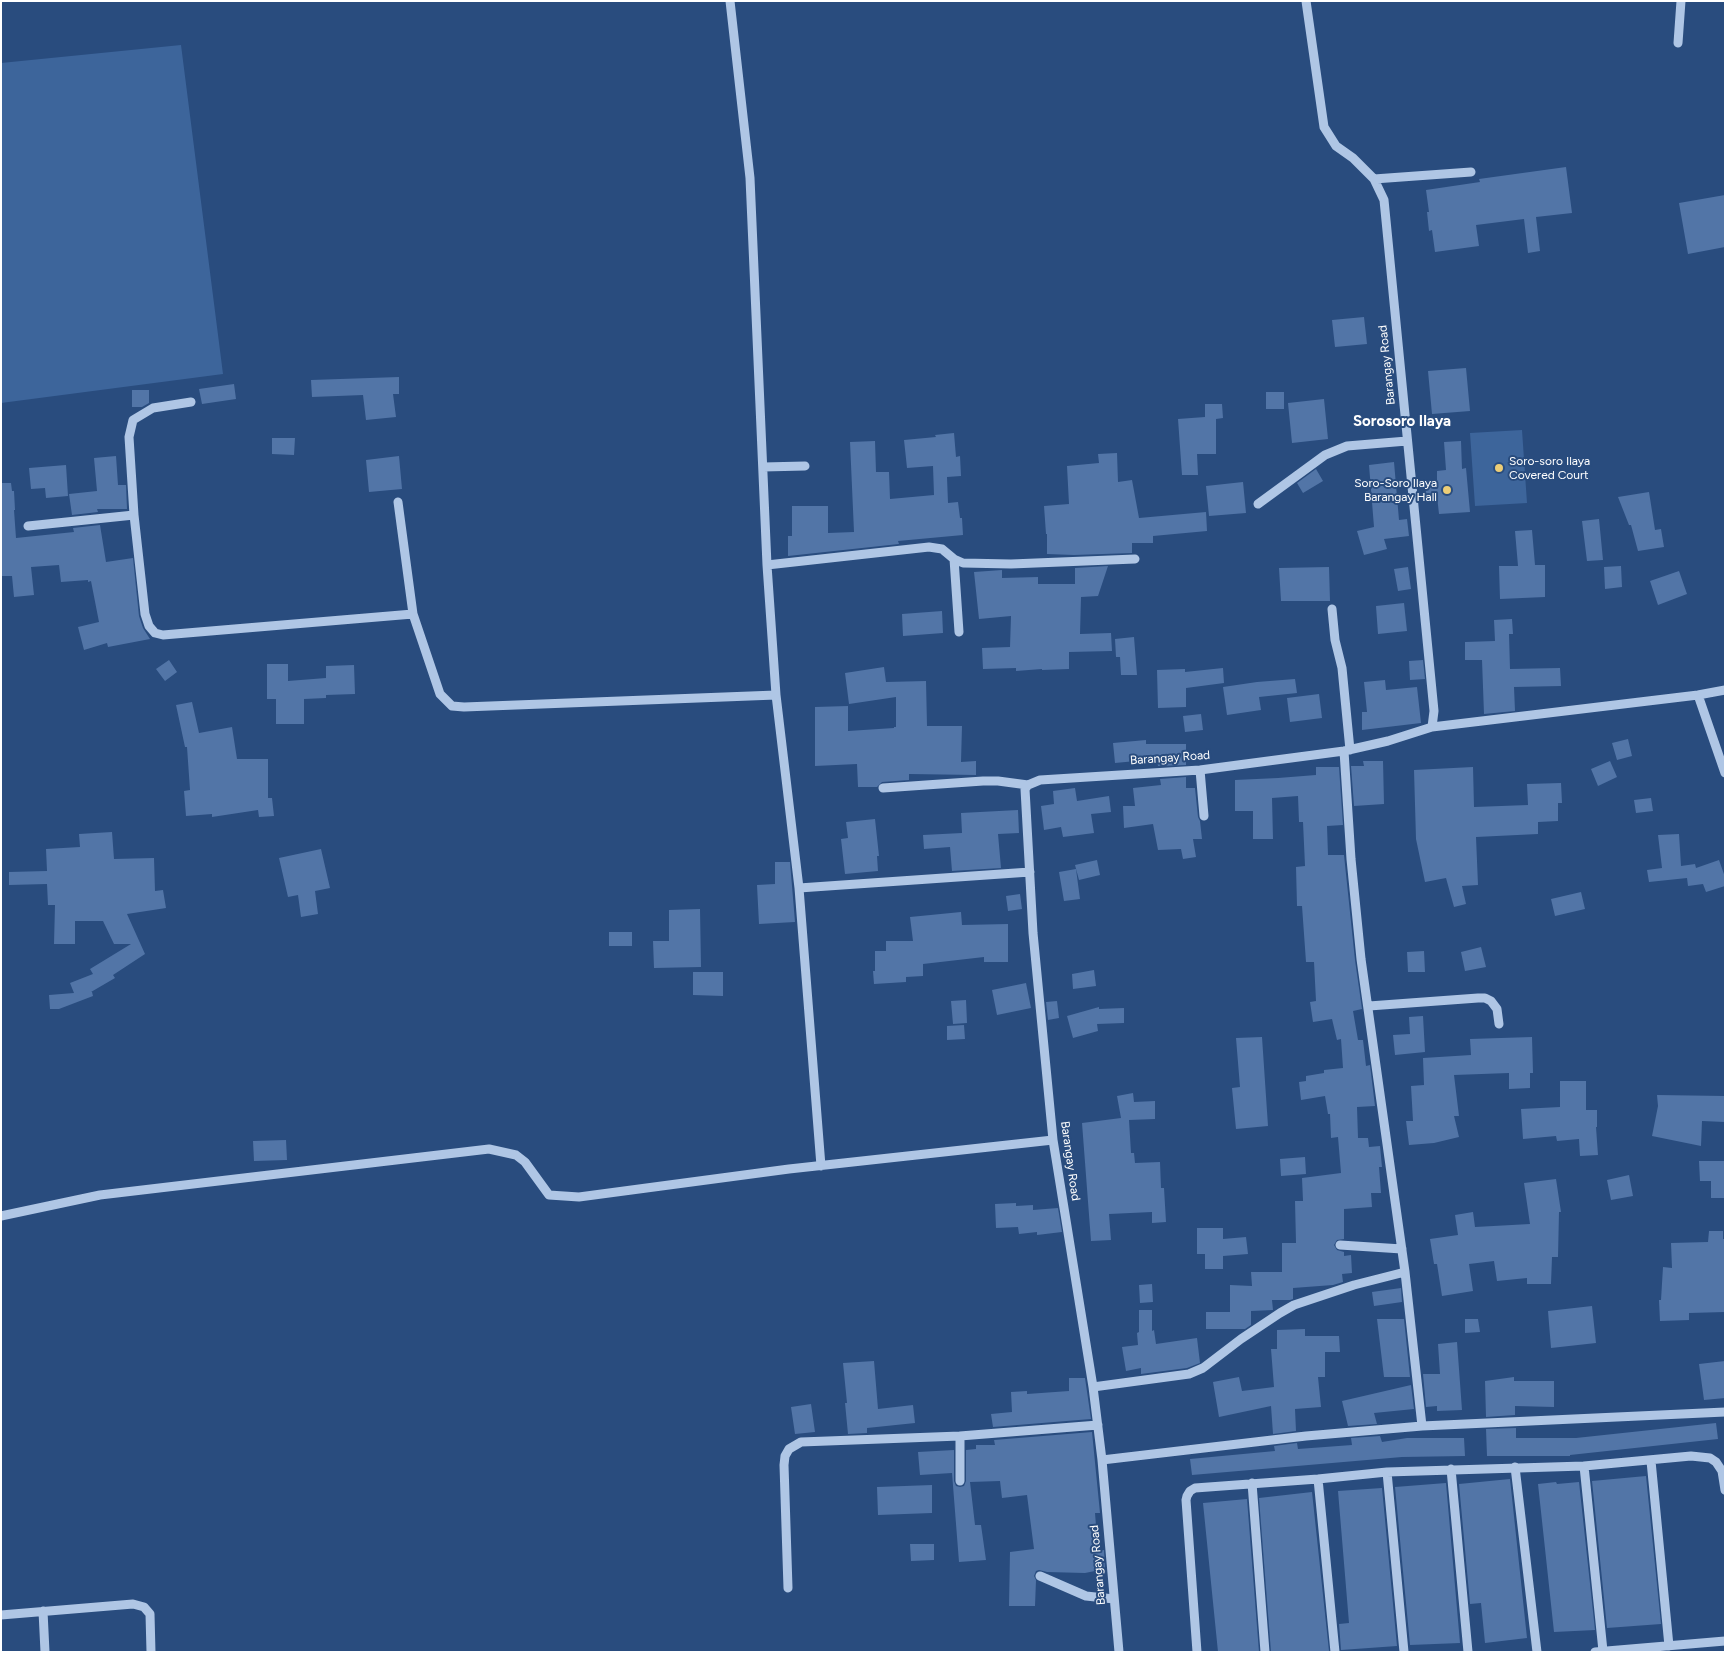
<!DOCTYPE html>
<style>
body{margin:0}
#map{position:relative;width:1726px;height:1653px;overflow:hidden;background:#294c7e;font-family:Figtree,sans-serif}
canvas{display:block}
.frame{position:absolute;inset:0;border:2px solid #fff;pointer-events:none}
</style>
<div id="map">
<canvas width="1726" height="1653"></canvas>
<div class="frame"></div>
</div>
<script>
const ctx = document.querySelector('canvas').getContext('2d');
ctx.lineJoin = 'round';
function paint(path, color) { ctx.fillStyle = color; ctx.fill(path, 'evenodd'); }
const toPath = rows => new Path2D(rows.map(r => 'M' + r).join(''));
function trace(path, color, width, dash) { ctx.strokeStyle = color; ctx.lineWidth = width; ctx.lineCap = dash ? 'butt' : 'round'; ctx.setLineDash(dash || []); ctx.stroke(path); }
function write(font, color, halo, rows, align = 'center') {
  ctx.font = font + ' Figtree,sans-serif'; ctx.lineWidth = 4; ctx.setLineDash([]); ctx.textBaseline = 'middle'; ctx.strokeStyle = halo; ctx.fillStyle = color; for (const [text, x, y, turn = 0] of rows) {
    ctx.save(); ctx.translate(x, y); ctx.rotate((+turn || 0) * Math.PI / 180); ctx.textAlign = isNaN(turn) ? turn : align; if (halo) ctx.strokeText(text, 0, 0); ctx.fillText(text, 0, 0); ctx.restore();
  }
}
const green = toPath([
 [181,45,223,374,1,403,1,63],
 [1522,430,1527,503,1475,506,1470,433]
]);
const building = toPath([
 [1566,167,1572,213,1536,217,1540,251,1528,253,1524,219,1476,225,1479,246,1435,252,1432,230,1429,231,1427,212,1429,212,1426,190,1480,182,1479,179],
 [1725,195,1725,247,1688,254,1679,203],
 [1364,317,1367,344,1335,347,1332,320],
 [1466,368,1470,411,1432,414,1428,371],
 [399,377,399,394,393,394,396,417,366,420,363,395,312,397,311,380],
 [234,384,236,399,202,404,199,389],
 [132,390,149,390,149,403,142,407,132,407],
 [1266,392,1284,392,1284,409,1266,409],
 [1324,399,1328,439,1292,443,1288,403],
 [1205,404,1222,404,1223,418,1216,419,1216,454,1197,454,1198,475,1182,475,1178,419,1205,417],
 [954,433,956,457,960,456,961,476,947,477,948,503,958,502,960,518,962,518,963,535,898,541,899,544,788,556,788,536,792,536,792,506,828,506,828,533,854,532,850,442,875,441,876,472,889,472,890,499,934,495,933,466,907,468,904,440,936,437,935,435],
 [272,438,295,438,294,455,272,454],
 [1461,441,1462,469,1466,468,1470,512,1439,514,1437,496,1426,497,1425,484,1437,483,1437,471,1446,470,1444,442],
 [1117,453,1118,482,1132,480,1139,518,1206,512,1207,531,1153,536,1153,543,1132,543,1132,553,1074,555,1047,554,1047,534,1046,534,1044,506,1069,504,1067,466,1099,463,1098,454],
 [116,456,118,485,126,485,127,509,97,509,98,512,72,515,69,494,97,491,94,458],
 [399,456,402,489,369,492,366,460],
 [1394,462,1399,520,1407,519,1409,536,1384,539,1387,549,1364,555,1357,531,1374,527,1369,465],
 [66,465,68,496,46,498,45,488,31,489,29,468],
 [1316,469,1323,481,1303,493,1297,483],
 [1243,482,1246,513,1209,516,1206,486],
 [1,483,11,483,12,491,14,491,15,510,14,510,16,538,74,532,73,528,100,525,106,562,133,558,139,616,143,628,150,639,108,647,107,643,84,650,78,627,99,622,91,581,88,582,88,580,61,582,59,565,31,567,34,595,14,597,12,576,1,576],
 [1649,492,1655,530,1661,529,1664,547,1638,551,1631,525,1629,525,1618,497],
 [1599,519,1603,560,1587,561,1582,521],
 [1532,530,1535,565,1545,565,1545,597,1500,599,1499,566,1518,566,1515,531],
 [1108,566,1098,596,1081,597,1080,634,1111,633,1112,651,1069,652,1069,669,1042,670,1042,669,1016,671,1016,668,983,669,982,648,1010,647,1011,616,979,619,974,572,1002,570,1002,578,1038,577,1038,584,1075,584,1075,568],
 [1621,566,1622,587,1605,589,1604,567],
 [1329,567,1330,601,1281,601,1279,568],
 [1408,567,1411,589,1398,591,1394,569],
 [1679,571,1687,594,1658,605,1650,581],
 [1404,603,1407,631,1378,634,1376,606],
 [942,611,943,633,903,636,902,614],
 [1512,619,1513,634,1509,634,1510,669,1560,668,1561,686,1514,687,1515,711,1484,714,1482,660,1465,660,1465,642,1495,641,1494,620],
 [1134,637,1137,675,1121,675,1120,657,1116,657,1115,639],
 [169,660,177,672,165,681,156,669],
 [1423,660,1425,679,1410,680,1409,661],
 [267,664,288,664,288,681,326,678,326,666,354,665,355,694,326,695,326,698,304,699,304,724,276,724,276,699,267,699],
 [884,667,886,682,926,681,927,726,962,726,961,762,976,761,976,775,909,774,909,780,882,782,877,787,858,787,857,764,815,766,815,707,848,706,848,731,894,728,894,727,896,727,896,697,849,704,845,673],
 [1223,668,1224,683,1186,688,1186,707,1158,708,1157,670,1185,669,1185,672],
 [1295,679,1297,693,1259,697,1261,710,1227,715,1223,687,1257,682],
 [1385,680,1386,690,1417,687,1421,723,1362,730,1362,712,1367,712,1364,682],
 [1319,694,1322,718,1290,722,1287,698],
 [192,702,199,733,232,727,237,759,268,759,268,798,272,798,274,816,259,817,258,810,212,817,212,814,186,816,184,791,190,790,187,747,185,747,176,705],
 [1201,714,1203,730,1185,732,1183,716],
 [1628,739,1632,756,1617,760,1612,743],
 [1146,740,1146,744,1186,744,1186,765,1158,766,1157,759,1115,763,1113,743],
 [1363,761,1383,761,1384,804,1354,806,1351,766,1364,766],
 [1610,761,1617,777,1598,786,1591,769],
 [1316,767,1339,767,1343,825,1327,826,1328,855,1344,855,1355,960,1362,1009,1353,1011,1358,1040,1363,1040,1366,1066,1370,1065,1375,1106,1357,1107,1358,1138,1368,1138,1369,1147,1380,1146,1382,1167,1379,1167,1381,1193,1371,1193,1372,1207,1344,1209,1344,1239,1337,1240,1334,1245,1337,1250,1344,1252,1344,1256,1351,1255,1352,1273,1342,1274,1343,1282,1333,1285,1293,1288,1293,1299,1290,1300,1272,1300,1273,1310,1251,1311,1251,1325,1245,1329,1206,1329,1206,1312,1230,1312,1230,1285,1252,1286,1251,1272,1282,1272,1282,1243,1296,1243,1295,1201,1303,1201,1302,1178,1341,1173,1338,1137,1331,1138,1330,1114,1328,1114,1325,1096,1301,1100,1299,1082,1306,1081,1306,1076,1324,1073,1324,1070,1343,1068,1341,1039,1337,1040,1332,1019,1313,1022,1310,1002,1316,1001,1314,962,1306,962,1302,906,1297,906,1296,867,1305,866,1303,822,1299,822,1298,796,1272,798,1273,839,1253,839,1253,811,1235,811,1235,780,1278,778,1316,775],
 [1473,767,1474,807,1528,805,1527,784,1561,783,1562,803,1558,803,1558,821,1538,822,1538,834,1476,837,1478,885,1462,886,1466,904,1454,907,1446,878,1425,882,1416,839,1414,770],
 [1186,777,1186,788,1195,788,1198,817,1200,821,1202,839,1193,839,1196,857,1183,859,1181,849,1158,850,1153,824,1124,828,1123,806,1135,806,1133,788,1161,785,1160,779],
 [1075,788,1077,801,1109,796,1111,812,1091,814,1094,833,1063,837,1061,827,1044,830,1041,806,1054,804,1053,791],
 [1651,798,1653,811,1636,813,1634,800],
 [1018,810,1019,833,998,834,1001,868,952,871,950,847,924,849,923,835,962,833,961,813],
 [875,819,879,856,877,856,878,871,845,874,841,839,848,838,846,822],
 [112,832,114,859,154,858,155,891,163,890,166,908,127,914,145,954,113,975,115,978,91,992,92,992,93,996,59,1009,50,1009,49,995,74,993,70,983,93,974,90,969,131,944,114,944,103,921,75,921,75,944,54,944,55,905,48,905,47,884,9,885,9,872,47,871,46,849,80,847,79,834],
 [1679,834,1681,866,1695,864,1696,868,1719,860,1725,877,1725,886,1706,892,1703,884,1688,886,1687,878,1649,882,1647,870,1662,868,1658,835],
 [321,849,330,888,315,891,318,914,301,917,298,895,288,897,279,858],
 [1097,860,1100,875,1079,880,1075,865],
 [775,862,790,862,795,922,759,924,757,885,775,884],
 [1076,869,1080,899,1064,901,1059,872],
 [1581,892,1585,909,1555,916,1551,899],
 [1020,894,1022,909,1008,911,1006,896],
 [700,909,701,967,654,968,653,941,669,941,669,910],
 [961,912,962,925,1008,924,1008,962,984,962,984,957,923,964,923,976,906,977,906,982,874,984,873,971,875,971,875,951,886,951,886,941,913,941,910,917],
 [609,932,632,932,632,946,609,946],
 [1481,947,1486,967,1465,971,1461,952],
 [1424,951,1425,972,1408,972,1407,952],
 [1094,970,1096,986,1073,989,1072,974],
 [693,972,723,972,723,996,693,995],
 [1026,983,1031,1008,997,1015,992,990],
 [966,1000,967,1023,953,1024,951,1001],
 [1057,1001,1059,1018,1048,1020,1046,1002],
 [1099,1007,1099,1009,1124,1008,1124,1023,1097,1024,1098,1031,1073,1038,1067,1016],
 [1423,1016,1425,1052,1395,1055,1393,1035,1410,1034,1409,1017],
 [964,1025,965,1039,947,1040,947,1026],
 [1262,1037,1268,1126,1236,1129,1232,1088,1240,1087,1236,1038],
 [1532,1037,1533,1073,1530,1073,1530,1088,1509,1089,1509,1073,1454,1075,1459,1116,1454,1116,1459,1137,1434,1143,1409,1145,1406,1121,1413,1121,1411,1086,1424,1085,1423,1058,1471,1055,1470,1039],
 [1560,1081,1586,1081,1586,1110,1597,1110,1597,1127,1596,1127,1598,1155,1580,1156,1579,1139,1557,1141,1556,1136,1523,1139,1521,1109,1560,1107],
 [1133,1093,1134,1102,1155,1101,1155,1119,1129,1120,1131,1153,1134,1153,1135,1163,1160,1162,1161,1188,1164,1188,1166,1222,1152,1223,1152,1212,1109,1214,1111,1240,1091,1241,1082,1123,1121,1118,1117,1096],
 [1657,1095,1725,1096,1725,1122,1702,1121,1701,1146,1652,1136,1658,1106],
 [286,1140,287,1160,254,1161,253,1141],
 [1305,1157,1306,1174,1281,1176,1280,1159],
 [1699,1161,1725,1161,1725,1198,1711,1198,1711,1181,1700,1181],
 [1629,1175,1633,1196,1611,1200,1607,1180],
 [1556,1179,1561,1212,1559,1212,1558,1257,1552,1257,1551,1284,1527,1284,1527,1278,1497,1281,1494,1261,1469,1264,1473,1291,1442,1296,1437,1264,1434,1264,1430,1239,1458,1235,1455,1215,1473,1212,1475,1227,1530,1224,1524,1183],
 [1016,1203,1016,1206,1033,1205,1033,1210,1058,1208,1062,1232,1037,1235,1037,1232,1019,1234,1018,1227,996,1228,995,1204],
 [1197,1228,1223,1228,1223,1239,1246,1237,1248,1254,1223,1256,1223,1269,1205,1269,1205,1254,1197,1254],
 [1709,1231,1723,1231,1723,1239,1725,1239,1725,1312,1689,1313,1689,1320,1660,1321,1659,1300,1661,1300,1663,1267,1672,1268,1671,1243,1708,1242],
 [1152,1284,1153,1302,1140,1303,1139,1285],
 [1401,1288,1402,1302,1374,1306,1372,1292],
 [1592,1306,1596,1343,1551,1348,1548,1311],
 [1139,1310,1152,1310,1152,1331,1154,1330,1156,1344,1197,1338,1200,1363,1187,1368,1141,1374,1141,1368,1126,1371,1122,1347,1138,1345,1137,1333,1139,1332],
 [1377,1319,1404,1319,1410,1377,1384,1377],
 [1465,1319,1478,1319,1480,1332,1465,1333],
 [1305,1329,1305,1336,1339,1336,1340,1352,1325,1352,1325,1377,1318,1377,1321,1407,1295,1409,1296,1431,1273,1434,1271,1406,1219,1417,1213,1382,1239,1377,1242,1391,1274,1387,1271,1349,1277,1349,1277,1330],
 [1457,1342,1462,1410,1437,1411,1437,1406,1426,1407,1423,1374,1440,1374,1438,1344],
 [874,1361,878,1409,913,1405,915,1423,867,1428,867,1433,848,1434,845,1403,847,1403,843,1363],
 [1725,1361,1725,1398,1704,1400,1699,1364],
 [1514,1377,1514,1381,1554,1381,1554,1407,1515,1406,1515,1415,1486,1417,1485,1381],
 [1069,1378,1085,1378,1091,1419,993,1427,991,1414,1012,1412,1011,1392,1027,1391,1027,1394,1069,1391],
 [1411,1385,1414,1409,1374,1413,1377,1424,1348,1426,1342,1401],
 [811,1404,815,1432,795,1434,791,1407],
 [1716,1423,1718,1439,1570,1455,1570,1456,1487,1456,1486,1429,1516,1428,1516,1438,1576,1438],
 [1092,1432,1100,1513,1095,1513,1098,1551,1104,1550,1105,1569,1085,1573,1047,1572,1039,1570,1036,1571,1034,1576,1036,1580,1035,1606,1009,1606,1010,1552,1034,1549,1027,1495,1002,1498,1000,1481,970,1482,975,1525,981,1525,986,1560,959,1562,952,1473,920,1475,918,1452,954,1450,954,1481,956,1486,960,1487,964,1486,966,1481,966,1450,976,1449,976,1445,995,1445,994,1440],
 [1380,1436,1382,1442,1407,1438,1464,1438,1465,1456,1402,1457,1192,1475,1190,1459,1275,1451,1274,1446,1297,1443,1298,1449,1352,1445,1351,1438],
 [1646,1476,1661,1624,1607,1628,1592,1481],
 [1510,1479,1527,1638,1485,1643,1481,1603,1470,1604,1459,1484],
 [1556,1482,1557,1484,1579,1482,1595,1630,1554,1632,1538,1484],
 [1446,1483,1460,1643,1410,1645,1395,1487],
 [932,1485,932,1513,878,1515,877,1487],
 [1382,1488,1397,1646,1341,1650,1339,1624,1349,1623,1338,1491],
 [1312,1492,1329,1651,1271,1652,1259,1498],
 [1247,1499,1259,1652,1218,1652,1203,1503],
 [910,1544,934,1544,934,1560,911,1561]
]);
const minor = toPath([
 [730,1,750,178,767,565,776,695,799,888,1030,872],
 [1678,43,1681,1],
 [1374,179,1471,172],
 [191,402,153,408,133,420,129,437,134,515,145,614,149,626,155,633,163,635,413,614],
 [763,467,805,466],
 [398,502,413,614,440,694,452,706,464,707,776,695],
 [1258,504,1325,455,1347,446,1407,441],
 [28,526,134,515],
 [954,559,959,632],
 [767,565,929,547,942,549,954,559,963,563,1011,564,1135,559],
 [1332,609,1335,640,1342,668,1350,750],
 [1698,695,1725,773],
 [1432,727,1698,695,1725,690],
 [1344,751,1351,859,1361,959,1405,1272,1422,1426],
 [1200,770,1204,816],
 [883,788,983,781,998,781,1028,785],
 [799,888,821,1166],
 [1369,1006,1478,998,1485,998,1491,1001,1497,1009,1499,1024],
 [1,1216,100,1195,489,1149,516,1155,525,1162,549,1195,579,1197,789,1169,1053,1140],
 [1340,1245,1402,1249],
 [1093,1387,1189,1374,1203,1368,1241,1339,1280,1313,1294,1305,1354,1285,1405,1272],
 [1102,1460,1306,1436,1422,1426,1725,1412],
 [1651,1461,1669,1646],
 [1584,1466,1603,1651],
 [1515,1467,1537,1652],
 [1451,1469,1468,1652],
 [1387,1472,1404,1652],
 [1318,1479,1335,1652],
 [960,1481,960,1436,1098,1425],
 [1252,1483,1265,1652],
 [1040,1576,1086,1596,1114,1599],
 [788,1588,784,1465,785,1456,789,1449,801,1442,960,1436],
 [43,1611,45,1652],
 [1,1615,133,1604,144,1607,150,1614,151,1652],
 [1119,1652,1102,1460,1093,1387,1053,1140,1033,933,1025,789,1028,785,1040,780,1200,770,1344,751,1388,741,1432,727,1434,711,1384,200,1374,179,1353,158,1336,146,1324,127,1306,1],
 [1197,1652,1186,1500,1187,1496,1190,1491,1195,1488,1318,1479,1387,1472,1584,1466,1691,1456,1710,1458,1716,1462,1722,1471,1725,1490],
 [1595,1652,1725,1641]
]);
const markers = [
 [1499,468,5,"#eccd77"],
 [1447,490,5,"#eccd77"]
];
const streetNames = [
 ["Barangay Road",1387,365,-96],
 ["Barangay Road",1170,758,-4],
 ["Barangay Road",1070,1161,82],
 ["Barangay Road",1098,1565,-95]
];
const poiNames = [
 ["Soro-soro Ilaya",1509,461],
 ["Covered Court",1509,475],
 ["Soro-Soro Ilaya",1437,483,"right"],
 ["Barangay Hall",1437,497,"right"]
];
const quarterNames = [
 ["Sorosoro Ilaya",1402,422]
];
paint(green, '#3d659b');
paint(building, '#5275a7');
trace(minor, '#afc6e5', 9);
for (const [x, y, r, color] of markers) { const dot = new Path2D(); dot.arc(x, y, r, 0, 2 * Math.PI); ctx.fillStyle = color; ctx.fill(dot); trace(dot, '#294c7e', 2); }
write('12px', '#fff', '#294c7e', streetNames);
write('12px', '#fff', '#294c7e', poiNames, 'left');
write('bold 15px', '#fff', '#294c7e', quarterNames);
</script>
